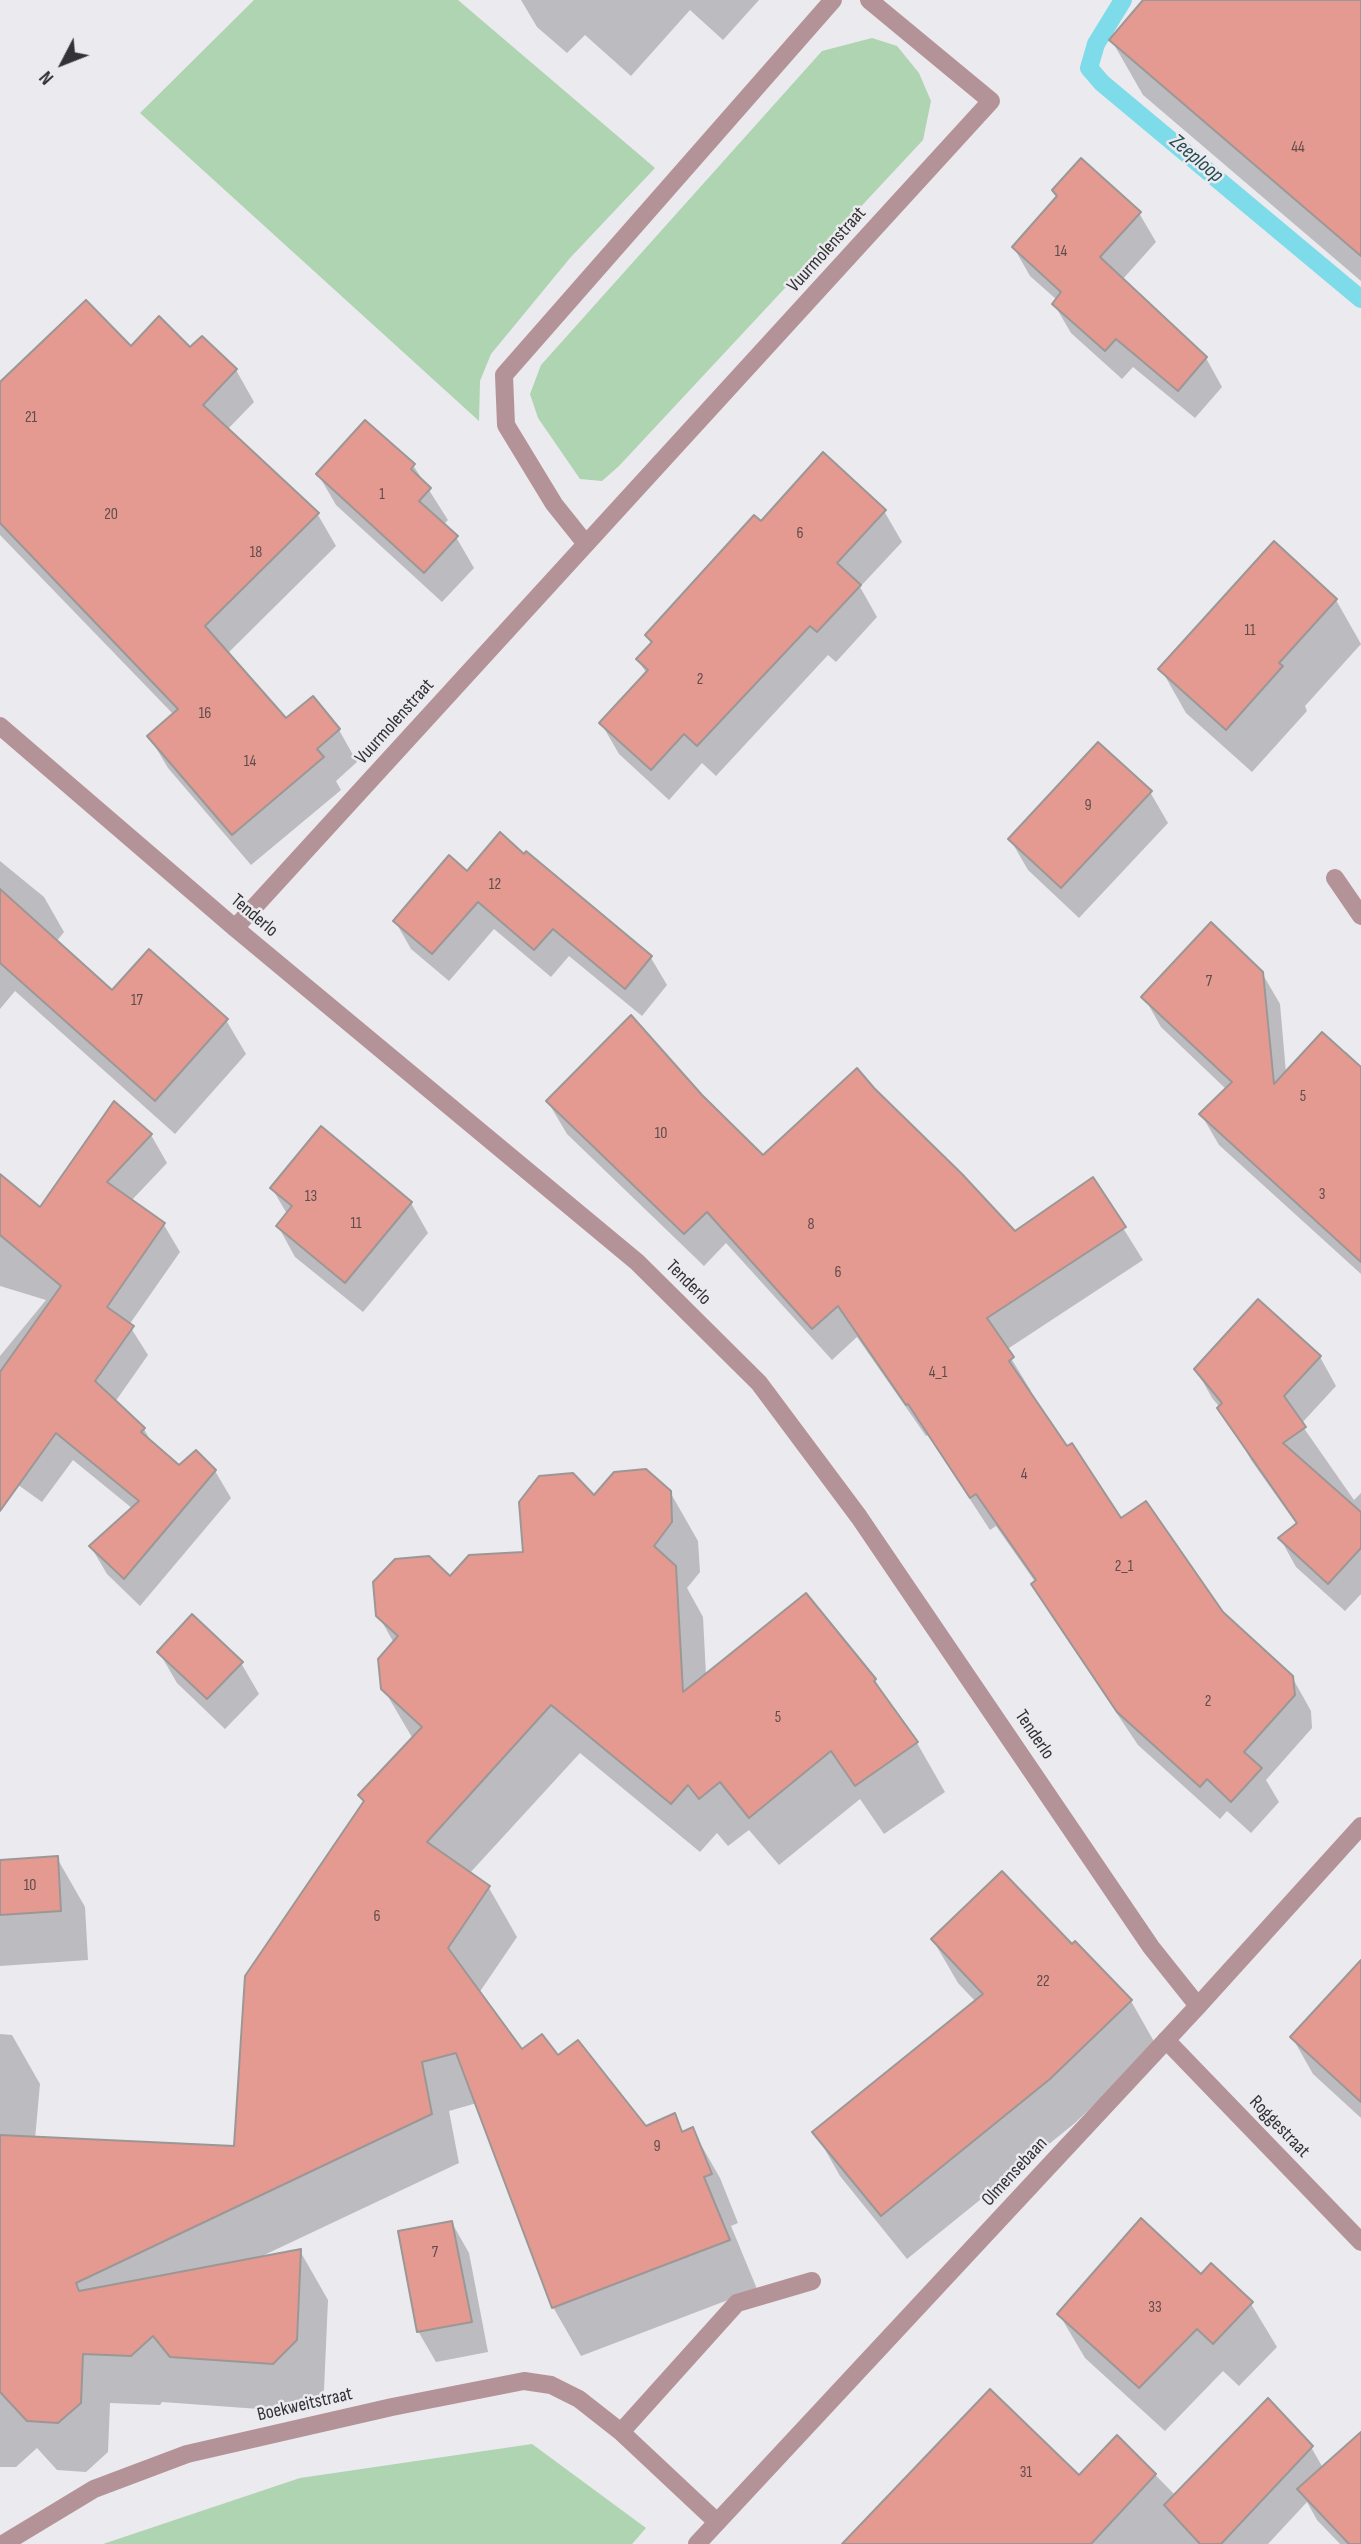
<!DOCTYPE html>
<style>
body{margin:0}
#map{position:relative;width:1361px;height:2544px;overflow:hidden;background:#ebeaef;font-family:"Sofia Sans Condensed",sans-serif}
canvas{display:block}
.north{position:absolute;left:28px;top:28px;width:70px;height:70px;-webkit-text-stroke:5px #ebeaef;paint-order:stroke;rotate:228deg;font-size:19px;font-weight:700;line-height:28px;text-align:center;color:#333335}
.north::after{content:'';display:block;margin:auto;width:24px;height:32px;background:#333335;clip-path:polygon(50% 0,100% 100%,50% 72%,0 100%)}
</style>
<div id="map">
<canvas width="1361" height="2544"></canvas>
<div class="north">N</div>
</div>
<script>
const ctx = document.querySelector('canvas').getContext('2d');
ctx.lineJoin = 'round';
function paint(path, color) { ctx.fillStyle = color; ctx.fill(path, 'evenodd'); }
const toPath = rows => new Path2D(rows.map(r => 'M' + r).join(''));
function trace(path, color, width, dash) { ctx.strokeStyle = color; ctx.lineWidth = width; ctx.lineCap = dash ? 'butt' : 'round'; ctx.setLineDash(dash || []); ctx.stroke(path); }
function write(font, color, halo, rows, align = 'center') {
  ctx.font = font + ' "Sofia Sans Condensed",sans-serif'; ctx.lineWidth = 5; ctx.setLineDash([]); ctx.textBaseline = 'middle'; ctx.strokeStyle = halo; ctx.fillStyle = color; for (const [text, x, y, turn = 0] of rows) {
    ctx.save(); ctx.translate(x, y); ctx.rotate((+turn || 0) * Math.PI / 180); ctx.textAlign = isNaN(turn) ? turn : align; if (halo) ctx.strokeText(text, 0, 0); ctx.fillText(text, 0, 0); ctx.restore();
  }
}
const green = toPath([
 [254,0,458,0,655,168,570,258,491,354,480,381,479,421,140,113],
 [872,38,897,46,919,73,931,101,923,140,619,466,602,481,580,479,538,418,530,394,541,365,822,51],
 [532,2444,646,2528,632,2544,103,2544,300,2478]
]);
const shadow = toPath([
 [521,0,759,0,723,40,690,10,631,76,585,35,567,53,537,27],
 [1146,0,1361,0,1361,281,1143,95,1112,41],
 [1054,191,1139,213,1156,242,1122,280,1206,358,1222,387,1195,418,1133,367,1122,379,1071,333,1054,304,1057,300,1030,276,1014,248,1058,198],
 [202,338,236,370,254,402,227,430,318,515,336,546,227,654,286,720,339,730,357,762,336,781,341,790,251,865,168,768,149,736,174,715,0,535,0,384,131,348,190,349],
 [413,465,448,520,443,525,456,537,474,568,442,602,336,505,318,474],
 [884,511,902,542,860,587,877,617,836,662,828,655,716,776,702,763,669,800,619,754,601,723,647,674,638,660,652,645,647,635,761,523],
 [1336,600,1361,644,1305,706,1307,711,1252,772,1186,713,1161,669],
 [1150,792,1168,823,1079,918,1028,870,1010,839],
 [0,861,44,897,64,932,56,942,112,993,226,1020,246,1054,175,1134,15,991,0,1009],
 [467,874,651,958,667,985,642,1016,569,956,551,977,494,929,449,981,411,949,395,921],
 [1262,973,1280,1004,1286,1073,1346,1052,1361,1066,1361,1274,1219,1145,1201,1114,1227,1090,1161,1027,1144,997],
 [701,1096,763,1157,1015,1234,1093,1180,1143,1260,1006,1350,1031,1391,1028,1393,1121,1521,1292,1677,1311,1711,1312,1728,1266,1780,1279,1802,1251,1833,1227,1811,1220,1819,1138,1745,1052,1617,1033,1585,1036,1583,996,1526,990,1530,928,1435,926,1436,857,1337,832,1360,726,1243,704,1266,567,1134,548,1102],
 [114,1104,151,1135,167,1163,131,1201,164,1225,180,1252,129,1325,148,1355,115,1402,144,1429,153,1445,179,1467,215,1471,231,1498,140,1606,107,1574,91,1547,133,1509,73,1460,42,1502,0,1472,0,1356,46,1300,0,1286,0,1176,41,1209],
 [272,1188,411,1203,428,1233,363,1312,295,1257,278,1226,287,1214],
 [1320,1357,1336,1386,1301,1424,1354,1500,1361,1493,1361,1594,1345,1611,1296,1567,1280,1538,1297,1525,1251,1460,1235,1431,1238,1429,1212,1398,1196,1369],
 [670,1492,698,1541,700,1572,687,1588,703,1617,706,1675,875,1680,891,1707,917,1743,945,1792,884,1834,860,1799,779,1865,749,1830,728,1846,717,1833,700,1852,580,1753,469,1874,489,1888,517,1937,479,1993,521,2051,558,2057,646,2128,674,2115,684,2133,692,2129,720,2178,738,2223,731,2226,757,2289,581,2356,553,2307,477,2103,449,2111,459,2163,260,2257,300,2251,328,2300,324,2390,301,2412,162,2402,160,2405,110,2403,108,2452,86,2472,57,2470,37,2448,16,2467,0,2467,0,2034,12,2035,40,2084,35,2139,235,2147,365,1804,360,1796,413,1739,383,1688,394,1643,378,1615,450,1579,524,1554,594,1498],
 [159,1652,241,1663,259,1694,225,1729,177,1683],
 [57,1858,85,1907,88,1960,0,1966,0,1862],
 [933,1940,1072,1947,1075,1944,1131,2001,1156,2045,1075,2123,907,2259,840,2176,815,2132,976,2002,958,1983],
 [1361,1963,1361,2118,1313,2074,1292,2037],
 [452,2223,469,2253,488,2352,436,2362,418,2331],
 [1201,2277,1251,2304,1277,2347,1239,2386,1223,2371,1165,2431,1085,2358,1059,2314],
 [1361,2434,1361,2544,1340,2544,1317,2520,1307,2502,1268,2544,846,2544,1079,2478,1118,2437,1176,2496,1311,2447,1323,2468]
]);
const stream = toPath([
 [1123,0,1096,44,1089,68,1102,83,1361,299]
]);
const building = toPath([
 [1143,0,1361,0,1361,256,1109,40,1143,0],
 [1081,158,1141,212,1100,257,1207,357,1178,391,1116,339,1105,351,1052,304,1061,292,1012,247,1057,196,1052,190,1081,158],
 [86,300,131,346,159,316,190,347,202,336,237,369,203,405,319,513,205,626,286,718,313,696,340,729,317,749,324,757,232,835,147,736,178,709,0,523,0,382,86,300],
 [365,420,415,464,411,469,431,488,419,501,458,536,424,573,316,474,365,420],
 [823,452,886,510,837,563,861,585,817,632,810,626,697,746,684,734,651,770,599,723,648,670,636,659,652,642,645,635,754,515,761,521,823,452],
 [1274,541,1337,599,1279,663,1283,666,1226,730,1158,669,1274,541],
 [1098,742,1152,791,1061,888,1008,839,1098,742],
 [500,832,524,854,526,851,652,956,625,989,553,929,534,950,478,902,432,954,393,921,449,855,467,871,500,832],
 [0,889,112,990,149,949,228,1019,155,1101,0,963,0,889],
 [1211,922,1263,972,1274,1084,1322,1032,1361,1067,1361,1262,1199,1114,1232,1082,1141,997,1211,922],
 [631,1015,702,1095,763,1155,857,1068,874,1088,962,1174,1015,1231,1093,1177,1126,1227,987,1318,1014,1357,1009,1361,1067,1446,1072,1443,1121,1518,1146,1501,1223,1612,1293,1676,1295,1695,1244,1752,1262,1768,1231,1802,1207,1779,1200,1787,1117,1712,1031,1584,1036,1580,976,1494,970,1498,908,1404,906,1405,838,1306,812,1329,707,1212,684,1234,546,1101,631,1015],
 [114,1101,152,1134,107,1182,165,1223,107,1307,134,1326,95,1381,145,1428,141,1432,179,1465,196,1450,216,1470,124,1579,89,1546,139,1501,56,1433,0,1511,0,1372,61,1286,0,1235,0,1174,40,1207,114,1101],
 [321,1126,412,1202,345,1283,276,1226,292,1206,270,1188,321,1126],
 [1258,1299,1321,1356,1284,1396,1306,1427,1283,1443,1361,1512,1361,1548,1328,1584,1278,1538,1297,1523,1217,1408,1222,1403,1194,1369,1258,1299],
 [646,1469,671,1491,672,1522,654,1546,676,1566,683,1692,806,1593,876,1679,874,1681,918,1742,855,1786,831,1751,749,1818,720,1782,699,1799,688,1785,671,1804,551,1705,427,1842,490,1886,448,1948,522,2049,542,2034,558,2055,578,2040,646,2126,675,2113,682,2132,693,2127,712,2174,704,2177,730,2240,552,2308,456,2053,422,2062,432,2114,76,2283,79,2291,301,2249,297,2340,273,2364,170,2357,153,2336,131,2356,83,2354,81,2403,58,2423,27,2421,0,2392,0,2135,234,2146,245,1976,364,1801,358,1795,422,1727,381,1689,378,1659,398,1636,376,1616,373,1582,395,1559,429,1556,450,1576,469,1555,523,1552,519,1502,539,1476,573,1473,594,1495,614,1472,646,1469],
 [192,1614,243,1662,207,1699,157,1652,192,1614],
 [58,1856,61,1911,0,1915,0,1860,58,1856],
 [1002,1871,1072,1944,1075,1941,1132,2000,1050,2079,881,2216,812,2132,983,1994,931,1939,1002,1871],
 [1361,1960,1361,2102,1290,2037,1361,1960],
 [1141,2218,1201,2274,1211,2263,1253,2302,1213,2344,1197,2329,1139,2388,1057,2314,1141,2218],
 [452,2221,472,2322,417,2332,398,2231,452,2221],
 [990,2389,1079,2475,1117,2435,1156,2474,1091,2544,842,2544,990,2389],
 [1268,2398,1313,2446,1221,2544,1200,2544,1164,2505,1268,2398],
 [1361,2432,1361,2544,1349,2544,1297,2489,1361,2432]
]);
const minor = toPath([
 [586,544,554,504,506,425,504,375,833,0],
 [0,726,235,928,637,1262,759,1383,859,1517,1151,1947,1198,2006],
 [1335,878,1361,916],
 [235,928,991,101,869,0],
 [1166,2040,1361,2242],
 [621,2432,737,2303,812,2281],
 [3,2544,94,2489,187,2454,392,2407,524,2381,551,2385,579,2399,621,2432,717,2522]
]);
const tertiary = toPath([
 [697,2544,1198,2006,1361,1826]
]);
const numberNames = [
 ["44",1298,148],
 ["14",1061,252],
 ["21",31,418],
 ["1",382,495],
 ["20",111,515],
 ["6",800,534],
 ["18",256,553],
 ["11",1250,631],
 ["2",700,680],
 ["16",205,714],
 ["14",250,762],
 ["9",1088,806],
 ["12",495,885],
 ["7",1209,982],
 ["17",137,1001],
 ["5",1303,1097],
 ["10",661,1134],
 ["3",1322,1195],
 ["13",311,1197],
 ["11",356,1224],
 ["8",811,1225],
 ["6",838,1273],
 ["4_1",938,1373],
 ["4",1024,1475],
 ["2_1",1124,1567],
 ["2",1208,1702],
 ["5",778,1718],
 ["10",30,1886],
 ["6",377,1917],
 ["22",1043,1982],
 ["9",657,2147],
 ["7",435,2253],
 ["33",1155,2308],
 ["31",1026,2473]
];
const streetNames = [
 ["Vuurmolenstraat",827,250,-48],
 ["Vuurmolenstraat",395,722,-48],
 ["Tenderlo",254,916,40],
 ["Tenderlo",688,1283,45],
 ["Tenderlo",1034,1735,56],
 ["Roggestraat",1279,2127,46],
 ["Olmensebaan",1015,2172,-47],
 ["Boekweitstraat",305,2405,-13]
];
const waterNames = [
 ["Zeeploop",1196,159,40]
];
paint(green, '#aed4b1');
paint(shadow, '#0003');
trace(stream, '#7edbe9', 18);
paint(building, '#e49a91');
trace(building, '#9c9796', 2);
trace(minor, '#b49398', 18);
trace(tertiary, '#b49398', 18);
write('16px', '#5f4d4c', null, numberNames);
write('19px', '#333335', '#ebeaef', streetNames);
write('italic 21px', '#254f55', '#ebeaef', waterNames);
</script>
